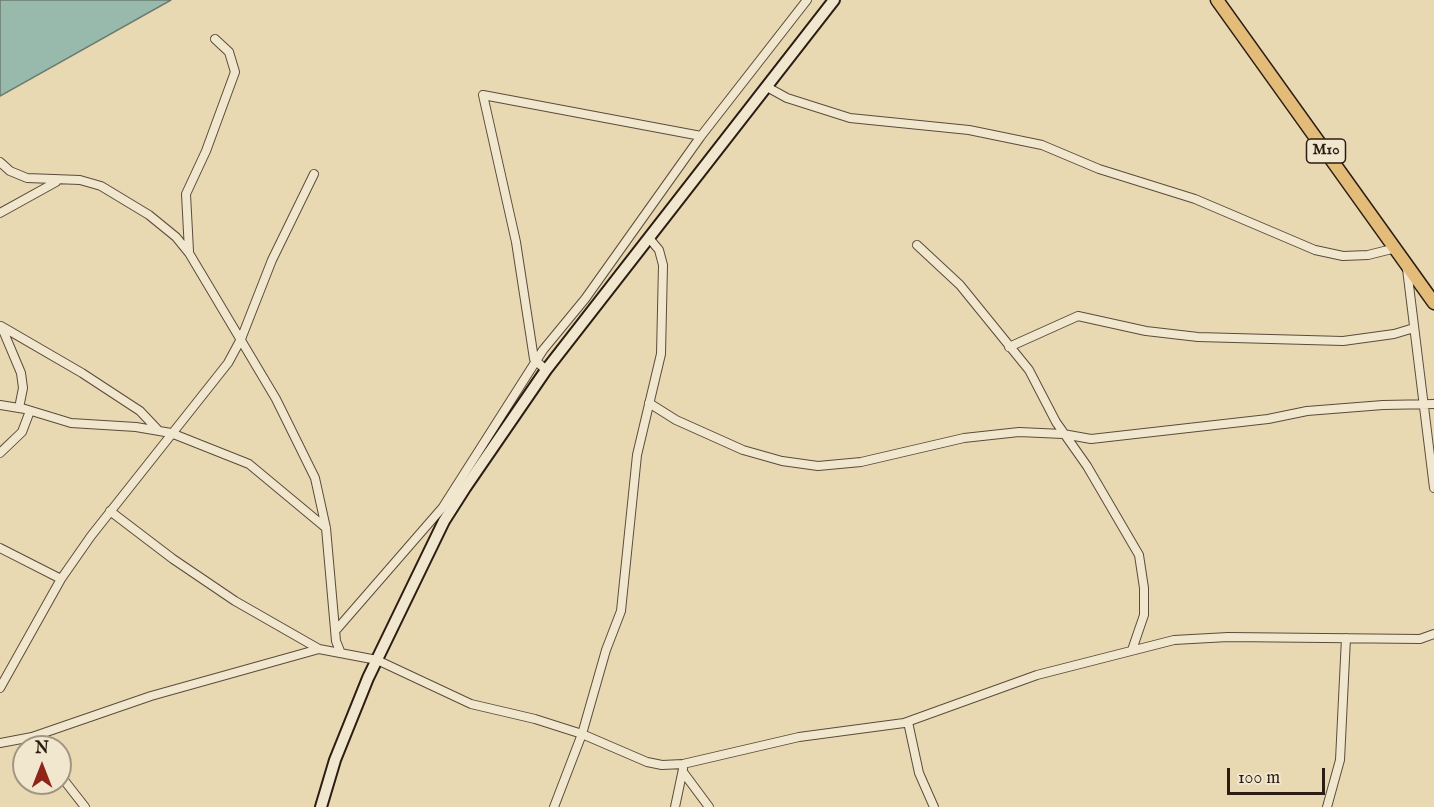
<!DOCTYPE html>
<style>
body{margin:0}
#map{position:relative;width:1434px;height:807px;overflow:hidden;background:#e9d9b3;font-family:"IM FELL English",serif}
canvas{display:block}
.north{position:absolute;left:12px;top:735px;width:60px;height:60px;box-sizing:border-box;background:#f1e6ce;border:2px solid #a29683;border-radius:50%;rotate:0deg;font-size:16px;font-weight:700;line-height:24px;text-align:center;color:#2b1d13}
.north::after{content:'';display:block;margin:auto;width:21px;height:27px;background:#8f2418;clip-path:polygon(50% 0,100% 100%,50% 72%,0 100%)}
.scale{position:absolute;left:1227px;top:768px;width:98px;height:27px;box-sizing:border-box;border:3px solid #2b1d13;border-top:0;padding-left:8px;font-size:18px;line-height:21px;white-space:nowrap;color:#2b1d13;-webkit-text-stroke:4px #f1e6ce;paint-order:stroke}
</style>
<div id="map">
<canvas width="1434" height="807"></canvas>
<div class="north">N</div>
<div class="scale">100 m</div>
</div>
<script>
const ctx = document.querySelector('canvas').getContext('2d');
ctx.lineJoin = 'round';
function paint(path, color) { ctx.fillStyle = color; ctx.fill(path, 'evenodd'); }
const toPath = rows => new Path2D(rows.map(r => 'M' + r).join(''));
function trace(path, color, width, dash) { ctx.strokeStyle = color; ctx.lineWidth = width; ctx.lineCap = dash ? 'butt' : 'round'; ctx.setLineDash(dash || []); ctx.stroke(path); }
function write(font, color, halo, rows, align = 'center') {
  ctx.font = font + ' "IM FELL English",serif'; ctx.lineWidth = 4.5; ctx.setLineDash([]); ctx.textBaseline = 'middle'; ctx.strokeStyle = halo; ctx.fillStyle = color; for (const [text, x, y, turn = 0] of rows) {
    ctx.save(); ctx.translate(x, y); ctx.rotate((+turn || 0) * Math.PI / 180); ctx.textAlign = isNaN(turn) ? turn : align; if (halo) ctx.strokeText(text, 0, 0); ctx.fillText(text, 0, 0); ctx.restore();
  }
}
const water = toPath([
 [0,0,171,0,0,96,0,0]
]);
const street = toPath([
 [767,87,787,98,850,118,969,130,1042,145,1099,169,1195,199,1315,250,1343,256,1368,255,1396,248],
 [0,162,10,171,27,178,80,180,101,186,149,215,176,237,189,253,276,399,315,478,326,528,336,641,340,651],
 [0,213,56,182],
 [917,245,960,285,1029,370,1056,422,1087,466,1139,555,1144,588,1144,615,1132,650],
 [189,251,186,194,206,151,235,72,229,52,215,39],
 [1407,269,1434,488],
 [1,326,82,373,140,411,158,430],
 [2,328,21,373,23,388,19,408],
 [1009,347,1078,316,1146,331,1198,337,1343,341,1394,334,1414,328],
 [546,370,534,359,516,242,483,95,701,136],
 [649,403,676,420,743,450,782,461,818,466,861,462,964,438,1019,432,1063,434,1091,439,1268,419,1307,411,1383,405,1434,404],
 [0,405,25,409,71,423,136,427,171,433,249,464,326,528],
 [0,453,22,432,30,411],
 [110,511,173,559,235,601,319,649],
 [0,548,61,579],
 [337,629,443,507,543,350,585,299,701,136,807,0],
 [0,688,61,579,91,536,228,363,241,339,272,260,314,174],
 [908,722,919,773,934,807],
 [32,737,40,747],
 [0,743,32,737,151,696,319,649,377,660,471,704,535,719,582,734,647,762,662,765,683,764,799,737,904,723,1037,675,1174,640,1228,637,1420,639,1434,634],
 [683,772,709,807],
 [60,775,85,807],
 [554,807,582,734,606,650,621,611,637,455,661,354,663,265,659,250,649,238],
 [675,807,683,769],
 [1327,807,1340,760,1346,638]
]);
const secondary = toPath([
 [321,807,335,760,368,678,444,521,465,488,546,370,834,0]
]);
const primary = toPath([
 [1217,0,1434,303]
]);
const shields = [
 [1326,151,39]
];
const shieldNames = [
 ["M10",1326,151]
];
paint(water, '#97baac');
trace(water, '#6c7b6f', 1.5);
trace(street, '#5a4c3b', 10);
trace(secondary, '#2b1d13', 14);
trace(primary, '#2b1d13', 15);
trace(street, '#f1e6ce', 8);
trace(secondary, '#f1e6ce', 10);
trace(primary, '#e4bc7a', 12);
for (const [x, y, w] of shields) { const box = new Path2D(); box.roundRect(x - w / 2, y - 12, w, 24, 4.5); ctx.fillStyle = '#f1e6ce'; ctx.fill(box); trace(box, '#2b1d13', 1.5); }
write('bold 15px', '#2b1d13', null, shieldNames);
</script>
